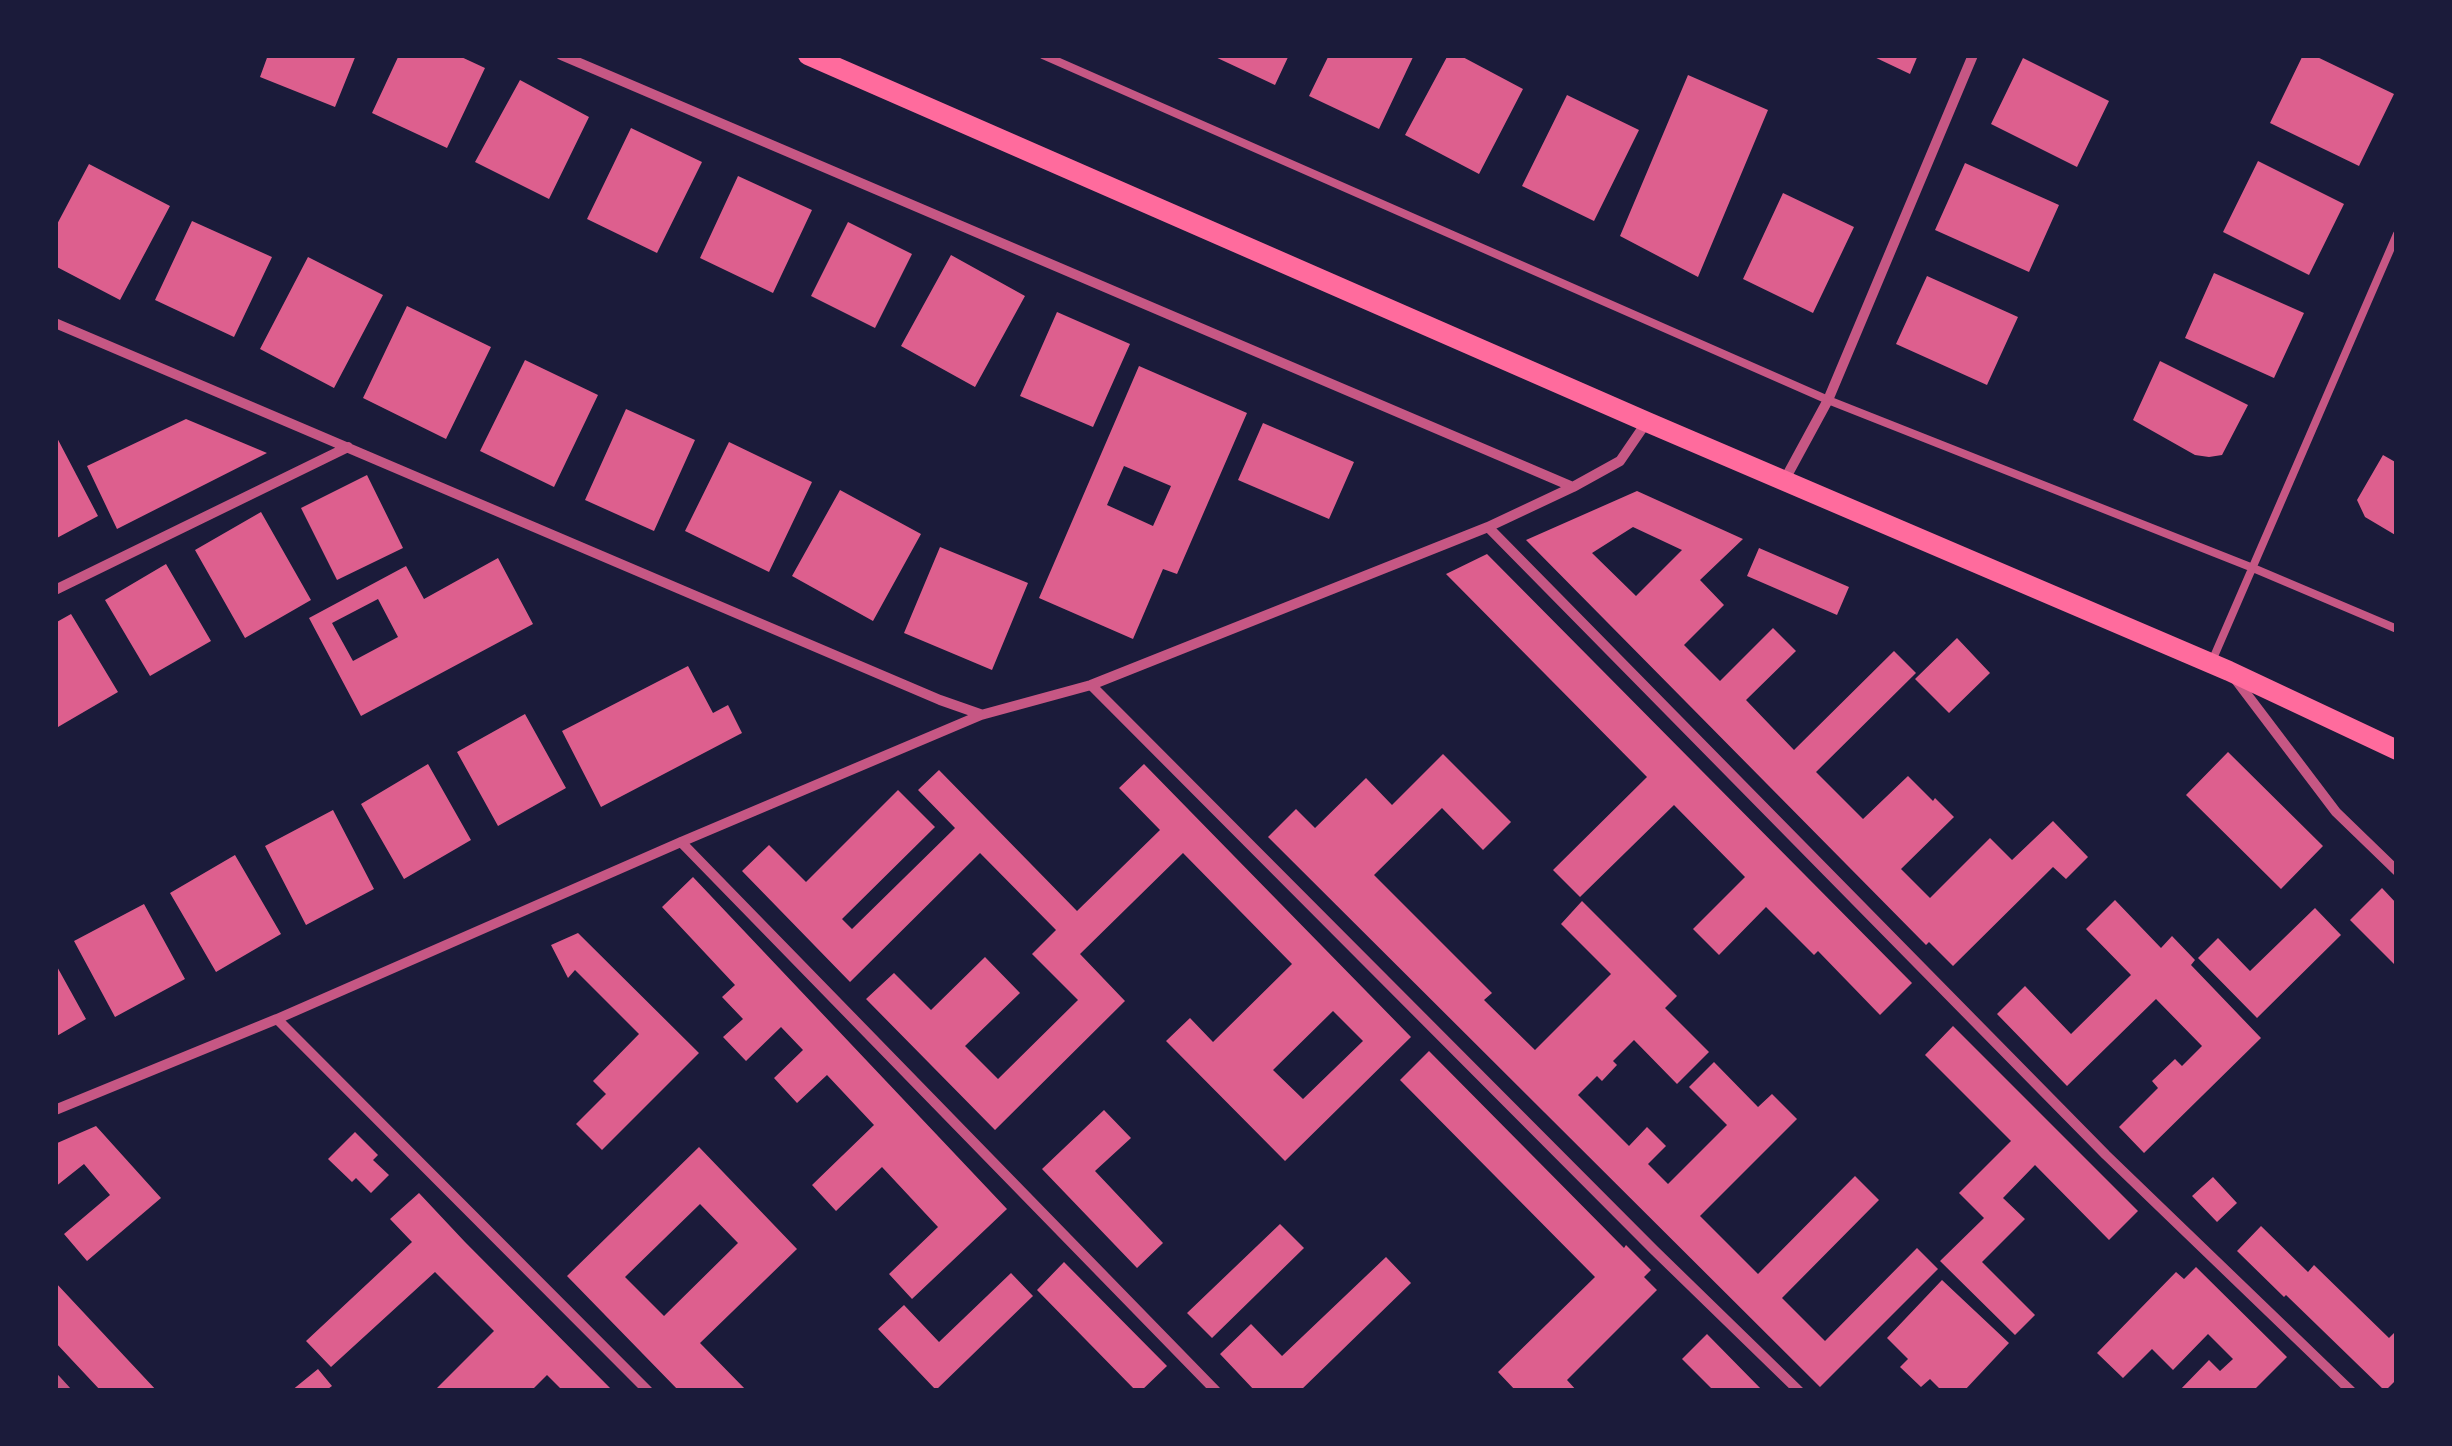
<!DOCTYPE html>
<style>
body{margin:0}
#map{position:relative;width:2452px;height:1446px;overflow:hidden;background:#1b1b3a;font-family:Karla,sans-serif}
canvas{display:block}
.frame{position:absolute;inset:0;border:58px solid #1b1b3a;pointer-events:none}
</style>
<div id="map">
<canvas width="2452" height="1446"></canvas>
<div class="frame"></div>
</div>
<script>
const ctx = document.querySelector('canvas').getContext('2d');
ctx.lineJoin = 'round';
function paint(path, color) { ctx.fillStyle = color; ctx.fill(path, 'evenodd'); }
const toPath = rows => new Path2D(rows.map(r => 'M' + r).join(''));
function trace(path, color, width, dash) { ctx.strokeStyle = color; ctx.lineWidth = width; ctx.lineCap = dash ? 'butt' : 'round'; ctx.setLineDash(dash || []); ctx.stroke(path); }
const building = toPath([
 [268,55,356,55,335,107,260,77],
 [399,55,457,55,485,68,447,148,372,113],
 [1211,55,1289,55,1275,85],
 [1329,55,1414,55,1379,129,1309,96],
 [1448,55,1459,55,1523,89,1479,174,1405,135],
 [1870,55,1918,55,1910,74],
 [2303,55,2313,55,2394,94,2359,166,2270,123],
 [2023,58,2109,101,2077,167,1991,124],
 [1688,75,1768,110,1698,277,1620,236],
 [520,80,589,117,549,199,475,162],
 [1567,95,1639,130,1594,221,1522,186],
 [631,128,702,162,657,253,587,219],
 [2258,161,2344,204,2309,275,2223,232],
 [1965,163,2059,205,2029,272,1935,230],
 [89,164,170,206,120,300,55,266,55,228],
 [738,176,812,210,773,293,700,258],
 [1783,193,1854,227,1813,313,1743,279],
 [192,221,272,257,234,337,155,300],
 [848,222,912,254,875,328,811,296],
 [951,255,1025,296,975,387,901,346],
 [308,257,383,295,334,388,260,349],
 [2214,273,2304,313,2274,378,2185,338],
 [1927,276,2018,317,1987,385,1896,344],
 [407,306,491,347,446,439,363,398],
 [1057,312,1130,344,1093,427,1020,396],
 [525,360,598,395,554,487,480,451],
 [2160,361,2248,405,2222,455,2209,457,2195,455,2133,420],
 [1139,366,1247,413,1177,574,1163,569,1133,639,1039,598],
 [1124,466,1171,486,1153,526,1107,505],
 [626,409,695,440,654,531,585,500],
 [186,419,267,453,117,529,87,466],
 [1263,423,1354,462,1329,519,1238,480],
 [55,434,98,516,55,539],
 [729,442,812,482,769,572,685,531],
 [2383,455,2397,463,2397,536,2365,517,2357,500],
 [367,475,403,548,337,580,301,508],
 [840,490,921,534,873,621,792,576],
 [1637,491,1743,539,1700,580,1724,605,1684,645,1720,681,1773,628,1796,651,1746,700,1794,750,1894,651,1916,673,1816,772,1863,819,1908,776,1933,801,1935,798,1954,817,1901,869,1930,898,1990,838,2012,860,2053,821,2088,857,2066,879,2053,867,1953,966,1929,942,1926,945,1526,540],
 [1633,527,1682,550,1636,596,1592,553],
 [261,512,311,600,245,638,195,550],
 [940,547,1028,583,992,670,904,633],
 [1759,548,1849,587,1837,615,1747,576],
 [1487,554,1912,983,1880,1015,1818,951,1814,955,1766,907,1719,955,1693,929,1745,877,1674,805,1580,897,1553,870,1647,777,1446,574],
 [498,558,533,624,361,716,309,618,406,566,424,599],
 [378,599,398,637,353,661,332,623],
 [166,564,211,641,150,676,105,600],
 [71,614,118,692,58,727,55,723,55,623],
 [1957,638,1990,673,1949,713,1915,679],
 [688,666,713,713,728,705,742,733,601,807,562,731],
 [525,714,566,788,498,826,457,752],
 [2228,752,2323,846,2281,889,2186,795],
 [1443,754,1511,822,1483,850,1442,808,1374,875,1492,993,1484,1000,1535,1050,1611,974,1561,924,1582,901,1677,996,1665,1008,1709,1052,1677,1084,1634,1040,1613,1061,1617,1065,1602,1081,1597,1076,1578,1095,1629,1146,1647,1127,1666,1146,1648,1164,1668,1184,1727,1125,1689,1087,1714,1062,1758,1107,1772,1094,1797,1119,1700,1216,1758,1274,1855,1176,1879,1200,1782,1298,1825,1341,1917,1248,1938,1269,1820,1387,1268,837,1296,809,1315,828,1366,778,1392,805],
 [428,764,471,840,404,879,361,804],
 [1144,764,1411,1037,1285,1161,1166,1041,1190,1018,1213,1042,1292,964,1183,853,1080,954,1125,1001,995,1130,866,999,894,973,931,1010,985,957,1020,993,965,1046,998,1079,1078,1000,1032,954,1056,930,980,853,850,982,742,871,769,845,806,882,898,790,935,827,842,919,852,929,955,828,918,790,939,770,1077,911,1160,830,1119,788],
 [1333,1011,1363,1041,1303,1099,1273,1070],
 [333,810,374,889,306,925,265,846],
 [235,855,281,934,216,972,170,893],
 [693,877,1007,1209,912,1299,889,1274,938,1227,882,1167,836,1211,812,1185,874,1125,827,1075,797,1103,774,1078,803,1050,781,1027,746,1061,723,1037,743,1019,722,997,735,985,662,907],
 [2382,888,2397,904,2397,967,2350,920],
 [2115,900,2161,948,2172,936,2195,960,2191,965,2261,1038,2144,1153,2119,1127,2158,1088,2152,1081,2175,1059,2182,1066,2202,1046,2156,999,2067,1086,1997,1014,2025,986,2071,1034,2131,975,2086,929],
 [144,904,185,979,115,1017,74,941],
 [2315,908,2341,935,2257,1018,2198,958,2218,938,2250,971],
 [578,933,699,1053,602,1150,576,1124,606,1094,593,1081,639,1034,575,970,568,978,551,945],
 [55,963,86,1019,55,1037],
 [1953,1026,2138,1211,2109,1240,2035,1165,2003,1198,2025,1219,1982,1262,2035,1315,2015,1335,1940,1261,1984,1218,1959,1193,2011,1141,1925,1055],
 [1429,1051,1624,1248,1626,1245,1651,1270,1644,1277,1657,1290,1567,1380,1577,1391,1516,1391,1498,1372,1595,1277,1400,1080],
 [1104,1110,1131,1138,1095,1171,1163,1243,1137,1268,1042,1169],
 [96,1126,161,1198,87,1261,64,1234,110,1195,84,1164,55,1187,55,1144],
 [355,1132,378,1155,373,1160,389,1175,371,1193,356,1178,352,1182,328,1159],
 [699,1147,797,1249,700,1343,747,1391,679,1391,567,1276],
 [700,1204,738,1243,664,1316,625,1277],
 [2213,1177,2237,1203,2217,1222,2192,1196],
 [419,1193,465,1242,613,1391,563,1391,547,1375,531,1391,434,1391,494,1331,435,1272,331,1367,306,1341,412,1242,390,1219],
 [1280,1224,1304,1248,1212,1338,1187,1313],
 [2261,1226,2308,1272,2314,1265,2389,1338,2397,1330,2397,1379,2385,1391,2286,1295,2284,1297,2237,1251],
 [1386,1257,1411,1283,1300,1391,1255,1391,1220,1354,1251,1324,1282,1356],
 [1064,1262,1167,1366,1141,1391,1136,1391,1037,1290],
 [2196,1267,2287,1357,2253,1391,2179,1391,2209,1360,2220,1371,2233,1359,2208,1334,2173,1370,2152,1349,2123,1378,2097,1353,2176,1272,2184,1279],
 [1011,1273,1033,1296,936,1390,878,1329,904,1305,939,1342],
 [1942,1280,2009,1343,1964,1391,1942,1391,1930,1379,1921,1387,1900,1367,1908,1359,1887,1338],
 [55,1282,157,1391,101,1391,55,1342],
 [1707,1334,1763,1391,1714,1391,1682,1359],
 [318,1369,332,1386,325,1391,291,1391]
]);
const service = toPath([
 [1043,55,1828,400,2253,568,2397,629],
 [2212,661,2397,234]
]);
const minor = toPath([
 [561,55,1573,487],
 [55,323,940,700,980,714],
 [1784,481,1828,400,1973,55],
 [1488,527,2106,1155,2351,1391],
 [55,590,348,447],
 [2236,680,2336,812,2397,871],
 [1091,685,1654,1250,1799,1391],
 [681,842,1216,1391],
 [277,1019,648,1391],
 [55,1110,277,1019,681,842,981,715,1091,685,1488,527,1573,487,1620,461,1646,423],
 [55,1379,66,1391]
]);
const secondary = toPath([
 [808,55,1647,422,2229,671,2397,750]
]);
paint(building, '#dd5f8e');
trace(service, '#c65784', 8);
trace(minor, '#c65784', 10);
trace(secondary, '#ff6b9d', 20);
</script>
